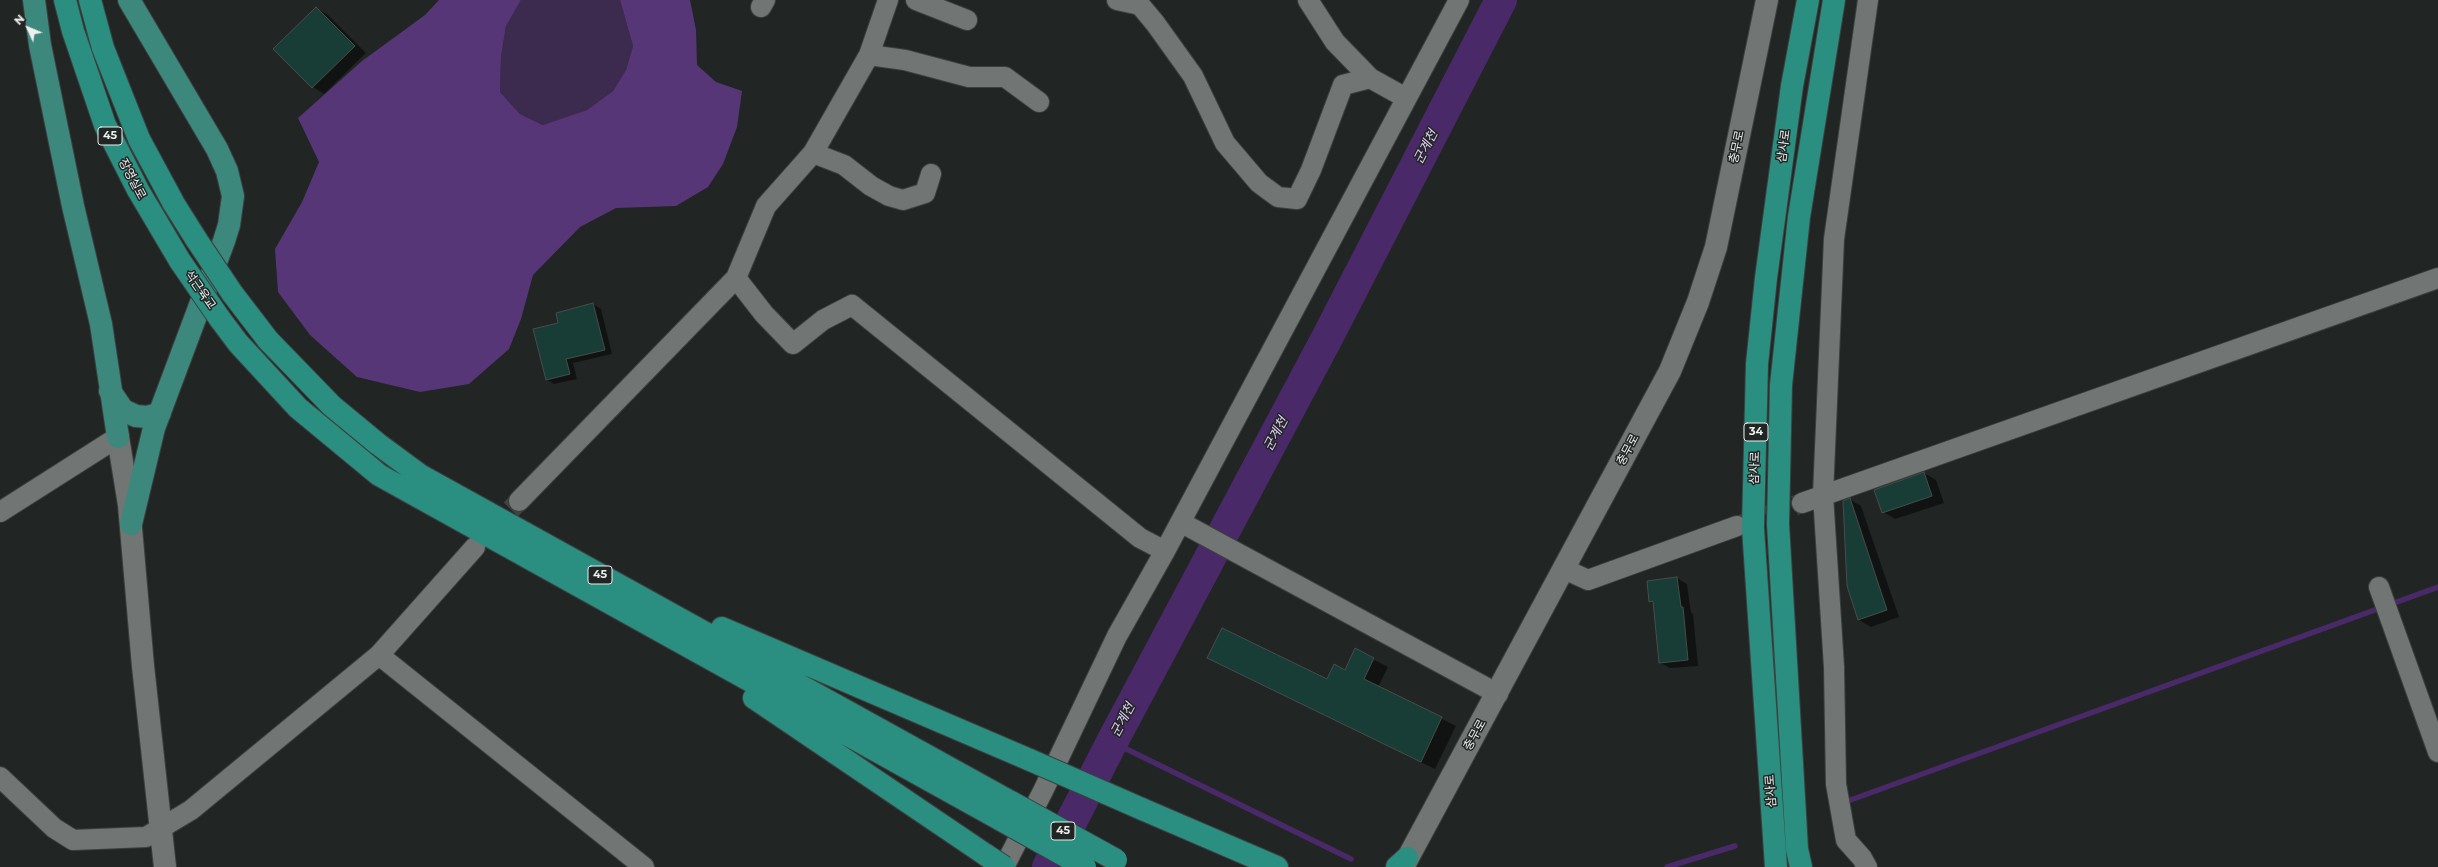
<!DOCTYPE html>
<meta charset="utf-8">
<style>
body{margin:0}
#map{position:relative;width:2438px;height:867px;overflow:hidden;background:#212524;font-family:Montserrat,sans-serif}
canvas{display:block}
.north{position:absolute;left:8px;top:8px;width:40px;height:40px;-webkit-text-stroke:3px #212524;paint-order:stroke;rotate:314deg;font-size:11px;font-weight:700;line-height:16px;text-align:center;color:#ecefee}
.north::after{content:'';display:block;margin:auto;width:14px;height:18px;background:#ecefee;clip-path:polygon(50% 0,100% 100%,50% 72%,0 100%)}
</style>
<div id="map">
<canvas width="2438" height="867"></canvas>
<div class="north">N</div>
</div>
<script>
const ctx = document.querySelector('canvas').getContext('2d');
ctx.lineJoin = 'round';
function paint(path, color) { ctx.fillStyle = color; ctx.fill(path, 'evenodd'); }
const toPath = rows => new Path2D(rows.map(r => 'M' + r).join(''));
function trace(path, color, width, dash) { ctx.strokeStyle = color; ctx.lineWidth = width; ctx.lineCap = dash ? 'butt' : 'round'; ctx.setLineDash(dash || []); ctx.stroke(path); }
function write(font, color, halo, rows, align = 'center') {
  ctx.font = font + ' Montserrat,"Noto Sans KR",sans-serif'; ctx.lineWidth = 3; ctx.setLineDash([]); ctx.textBaseline = 'middle'; ctx.strokeStyle = halo; ctx.fillStyle = color; for (const [text, x, y, turn = 0] of rows) {
    ctx.save(); ctx.translate(x, y); ctx.rotate((+turn || 0) * Math.PI / 180); ctx.textAlign = isNaN(turn) ? turn : align; if (halo) ctx.strokeText(text, 0, 0); ctx.fillText(text, 0, 0); ctx.restore();
  }
}
const green = toPath([
 [521,0,620,0,633,46,626,70,613,91,587,110,544,125,520,114,500,92,501,57,506,26]
]);
const forest = toPath([
 [439,0,521,0,506,26,501,57,500,92,520,114,543,125,587,110,613,91,626,70,633,46,620,0,690,0,696,30,697,65,716,82,742,91,737,127,723,164,708,187,676,206,616,208,580,227,533,275,521,319,509,349,469,384,420,392,357,377,310,335,278,292,275,249,302,202,319,162,298,118,362,61,425,15]
]);
const shadow = toPath([
 [316,8,328,15,366,53,324,94,313,87],
 [593,304,601,309,612,354,573,363,577,379,554,384,547,380,560,323],
 [1924,473,1936,480,1944,503,1895,519,1883,512],
 [1849,499,1861,506,1899,617,1871,627,1859,620,1848,586],
 [1677,578,1687,584,1691,613,1693,614,1698,666,1670,668,1659,662,1654,603,1650,601],
 [1356,650,1388,667,1378,687,1456,726,1435,769,1223,666,1327,681,1345,671]
]);
const stream = toPath([
 [1112,742,1351,859],
 [1845,802,2438,587],
 [1667,867,1735,846]
]);
const river = toPath([
 [1048,867,1112,742,1327,338,1501,0]
]);
const building = toPath([
 [316,7,355,46,312,88,273,49,316,7],
 [593,303,605,350,566,359,570,374,546,380,533,329,558,323,556,313,593,303],
 [1924,472,1932,496,1882,513,1874,490,1924,472],
 [1850,498,1887,610,1858,620,1847,586,1843,501,1850,498],
 [1677,577,1681,607,1683,607,1688,660,1659,663,1653,601,1649,602,1647,581,1677,577],
 [1222,628,1327,679,1334,664,1345,670,1355,648,1374,658,1364,679,1442,717,1421,762,1207,658,1222,628]
]);
const minorTunnel = toPath([
 [1738,526,1802,503],
 [490,531,519,501]
]);
const minor = toPath([
 [916,0,967,20],
 [1117,0,1140,5,1155,23,1193,76,1225,143,1259,183,1278,197,1297,199,1311,170,1343,85,1370,78],
 [1308,0,1335,42,1370,78,1406,98],
 [761,7,765,0],
 [869,55,905,60,969,77,1005,77,1039,102],
 [813,153,844,165,871,186,889,196,903,200,925,193,931,174],
 [736,278,766,206,813,153,869,55,888,0],
 [519,501,736,278,764,314,793,344,823,320,852,305,1140,538,1165,551,1459,0],
 [1802,503,2438,278],
 [0,512,118,437],
 [1182,523,1498,694],
 [1564,569,1588,580,1737,526],
 [2379,587,2438,752],
 [379,655,644,867],
 [0,777,54,828,73,840,146,837,191,810,379,655,475,547],
 [1004,867,1043,791,1117,636,1165,551],
 [1867,867,1862,858,1846,840,1836,784,1834,667,1823,495,1834,239,1868,0]
]);
const tertiary = toPath([
 [118,437,129,505,143,666,165,867],
 [1403,867,1670,371,1698,302,1716,247,1767,0]
]);
const primary = toPath([
 [34,0,40,45,73,206,101,324,118,437],
 [129,0,217,149,227,171,233,196,229,225,224,241,154,428,131,524],
 [110,391,123,410,136,416,148,417,160,413]
]);
const trunk = toPath([
 [65,0,73,31,105,125,138,190,180,261],
 [90,0,103,48,139,139,174,204,196,239],
 [232,293,268,340,332,406,378,444,420,475,1011,802],
 [220,319,238,343,298,408,379,475,1001,820],
 [722,628,1030,760],
 [754,698,986,855],
 [1142,809,1277,867],
 [1397,867,1407,858],
 [1776,867,1753,528,1757,364,1766,278,1792,86,1808,0],
 [1801,867,1797,849,1778,524,1781,385,1799,217,1834,0]
]);
const trunkBridge = toPath([
 [196,239,232,293],
 [180,261,220,319],
 [1030,760,1142,809],
 [1011,802,1116,860],
 [1001,820,1085,867],
 [986,855,1004,867]
]);
const shields = [
 [110,136,24],
 [1756,432,24],
 [600,575,24],
 [1063,831,24]
];
const shieldNames = [
 ["45",110,136],
 ["34",1756,432],
 ["45",600,575],
 ["45",1063,831]
];
const streetNames = [
 ["삼사로",1784,146,-82],
 ["충무로",1737,147,-78],
 ["장영실로",132,179,62],
 ["석근육교",200,290,55],
 ["충무로",1628,450,-62],
 ["삼사로",1755,468,-88],
 ["충무로",1475,735,-61],
 ["삼사로",1771,791,-94]
];
const waterNames = [
 ["군계천",1426,147,-63],
 ["군계천",1276,434,-62],
 ["군계천",1123,720,-62]
];
paint(green, '#3d2a4f');
paint(forest, '#573677');
paint(shadow, '#0007');
trace(stream, '#4a2969', 5.5);
trace(river, '#4a2969', 32);
paint(building, '#173d36');
trace(building, '#484c4b', 1);
trace(minorTunnel, '#3f4342', 20, [20, 10]);
trace(minor, '#3c403e', 22);
trace(tertiary, '#3c403e', 24);
trace(primary, '#3c403e', 24);
trace(trunk, '#3c403e', 24);
trace(minor, '#717674', 20);
trace(tertiary, '#717674', 22);
trace(primary, '#3c887d', 22);
trace(trunk, '#2a8e80', 22);
trace(trunkBridge, '#3c403e', 24, []);
trace(trunkBridge, '#2a8e80', 22);
for (const [x, y, w] of shields) { const box = new Path2D(); box.roundRect(x - w / 2, y - 9, w, 18, 3); ctx.fillStyle = '#212524'; ctx.fill(box); trace(box, '#ecefee', 1); }
write('bold 11px', '#ecefee', null, shieldNames);
write('12px', '#ecefee', '#212524', streetNames);
write('italic 13px', '#e3d1f8', '#212524', waterNames);
</script>
